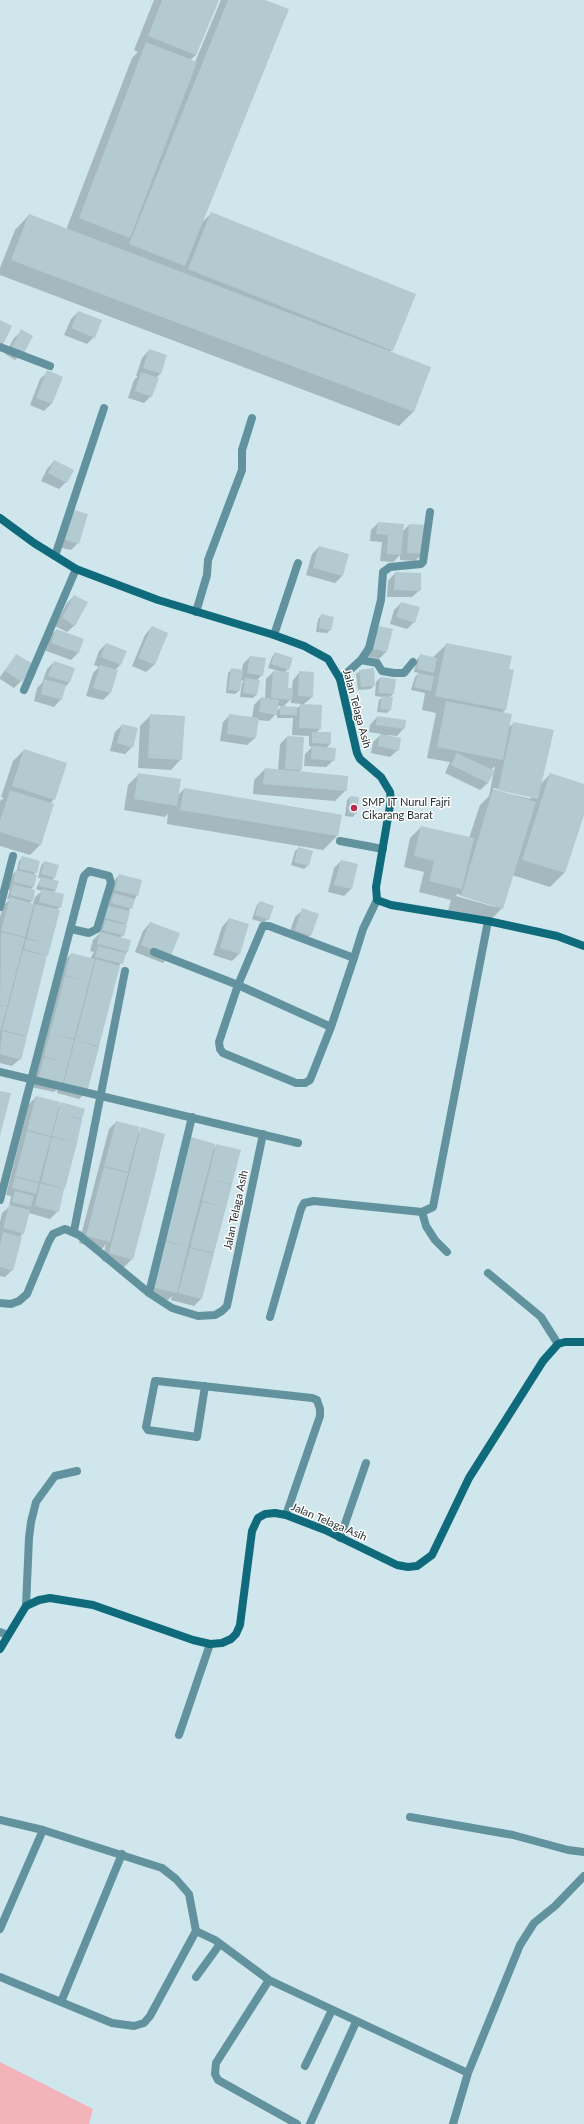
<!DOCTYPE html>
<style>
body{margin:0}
canvas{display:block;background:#cee6ec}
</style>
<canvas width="584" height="2124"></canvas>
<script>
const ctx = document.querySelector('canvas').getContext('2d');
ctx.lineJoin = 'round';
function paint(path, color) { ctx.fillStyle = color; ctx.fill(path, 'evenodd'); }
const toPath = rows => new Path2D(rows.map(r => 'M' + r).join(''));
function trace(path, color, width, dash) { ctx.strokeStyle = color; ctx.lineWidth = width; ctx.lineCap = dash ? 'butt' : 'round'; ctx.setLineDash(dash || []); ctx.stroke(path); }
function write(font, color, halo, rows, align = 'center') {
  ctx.font = font + ' Lato,sans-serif'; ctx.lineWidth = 3; ctx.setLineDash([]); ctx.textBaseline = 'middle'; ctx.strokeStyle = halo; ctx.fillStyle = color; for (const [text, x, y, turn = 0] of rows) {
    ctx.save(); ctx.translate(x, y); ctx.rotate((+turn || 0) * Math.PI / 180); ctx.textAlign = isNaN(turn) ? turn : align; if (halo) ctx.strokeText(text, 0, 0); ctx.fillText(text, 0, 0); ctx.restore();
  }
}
const green = toPath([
 [0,2062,93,2109,89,2124,0,2124]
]);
const shadow = toPath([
 [154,0,217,0,196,55,190,60,195,62,221,0,263,0,201,223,212,213,392,350,389,353,430,368,413,412,399,426,0,275,0,268,15,230,29,215,66,230,132,58,138,52,134,50],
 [78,312,94,337,87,344,64,335,71,319],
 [22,331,23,353,15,360,5,354,14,338],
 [149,350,166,356,160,374,156,378,151,396,144,403,128,398,134,380,138,376,136,376,142,358],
 [48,372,51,404,44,411,30,405,40,379],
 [54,461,66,482,59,489,41,481,47,469],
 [74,511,78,543,71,550,58,547],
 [378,523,402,532,409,525,422,554,415,561,400,560,400,555,393,562,380,561,382,542,370,541,371,530],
 [319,547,343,575,335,583,306,575,312,554],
 [395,573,420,590,412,597,387,597,388,581],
 [74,596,75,625,67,632,55,626,67,603],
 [401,603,414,622,407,629,390,624,394,610],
 [322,615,330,630,327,633,316,632,318,619],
 [152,627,167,634,154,665,146,672,132,666,145,635],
 [379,627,392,630,386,652,379,659,366,656,372,634],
 [56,630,78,653,71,660,44,650,49,637],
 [106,644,125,651,120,665,115,670,116,670,110,693,103,700,86,696,93,673,99,667,94,665,99,651],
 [447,644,508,670,505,710,502,713,508,728,514,723,541,784,550,774,584,785,584,811,564,873,550,887,512,875,502,908,488,923,448,911,451,900,419,892,424,872,404,867,410,838,421,827,469,838,480,805,489,796,495,766,491,770,493,771,488,783,480,790,445,773,450,762,427,758,436,713,422,710,425,693,411,690,415,677,419,673,414,672,417,659,420,656,432,658],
 [493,788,531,796,531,799,493,790],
 [457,894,495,905,495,907,456,896],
 [275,653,288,669,284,673,287,688,292,689,293,680,300,672,312,697,303,705,320,729,316,733,330,733,330,744,326,748,334,760,326,767,304,766,305,754,312,747,309,746,309,736,292,735,293,718,277,718,277,713,269,721,257,720,255,738,247,745,220,741,223,722,230,715,252,718,254,705,261,698,265,698,266,679,273,672,282,672,268,668,272,657],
 [291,699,291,703,302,704,296,709,283,707],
 [277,706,282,706,277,711],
 [16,655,21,681,14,688,0,679,0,677],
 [250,657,262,675,256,681,259,681,256,695,253,698,240,697,242,683,244,681,240,680,239,691,235,694,226,693,228,673,232,669,242,670,243,664],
 [54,662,69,683,64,688,61,699,54,707,34,701,37,688,42,683,47,669],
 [360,671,374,685,371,689,358,690,356,674],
 [380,678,393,694,389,698,392,698,390,710,387,713,377,712,379,700,383,697,375,696,376,682],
 [151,715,181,759,171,770,138,768,140,726],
 [377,717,404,728,397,736,388,735,398,750,390,757,371,753,373,742,382,734,369,732,370,725],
 [122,725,132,747,125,754,110,751,115,732],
 [287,737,301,770,299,772,346,790,335,801,253,794,254,780,265,769,278,771,280,744],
 [24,750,54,799,50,804,41,844,30,855,0,846,0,801,4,798,1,797,13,761],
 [139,774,178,795,184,789,341,815,337,836,323,850,167,824,168,814,165,817,124,810,128,785],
 [350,797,356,813,353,817,345,816,347,800],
 [299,848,308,865,304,869,291,865,295,851],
 [23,857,39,861,34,875,36,876,33,887,30,890,32,901,29,903,33,904,35,897,42,891,36,889,41,878,38,878,41,866,44,862,54,878,51,881,56,890,53,893,60,907,56,910,20,1059,12,1066,0,1063,0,917,3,906,10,899,7,899,10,890,6,889,9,878,17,870,19,861],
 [341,861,351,889,344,896,328,892,334,868],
 [119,875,137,895,128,912,123,935,120,938,127,952,119,966,87,1092,79,1099,57,1093,58,1088,54,1092,31,1087,64,961,71,954,90,959,94,952,90,951,93,940,100,933,102,926,98,925,108,907,111,897,108,897,112,883],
 [260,902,268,919,264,923,252,919,257,905],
 [303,910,310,935,303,942,288,937,295,917],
 [229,919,239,954,232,961,213,955,222,927],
 [150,923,170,955,163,963,135,952,143,931],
 [36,1097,58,1107,62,1103,84,1109,58,1211,50,1219,29,1213,23,1233,20,1237,12,1270,5,1277,0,1276,0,1222,2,1213,9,1207,11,1196,6,1195,29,1104],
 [116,1122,138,1133,142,1129,132,1259,124,1267,102,1261,106,1244,102,1249,79,1243,109,1129],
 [217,1145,240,1151,201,1299,194,1306,171,1300,172,1296,168,1300,146,1294,184,1146,213,1149]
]);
const building = toPath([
 [162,0,219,0,196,55,148,36],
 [228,0,265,0,289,9,185,266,129,244],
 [146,42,197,62,130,238,79,218],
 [211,212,416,294,393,351,188,269],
 [29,214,431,367,414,412,11,260],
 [78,311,102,320,95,338,71,328],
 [0,320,12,326,3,345,0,343],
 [21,329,33,336,24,353,12,347],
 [149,349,167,355,161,374,143,368],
 [47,370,63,377,52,404,36,398],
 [141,372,159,378,152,397,135,391],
 [54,460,74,470,67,483,48,473],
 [74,510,88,514,79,544,65,540],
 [378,522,404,524,401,555,387,554,388,535,376,534],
 [409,524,426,525,423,554,407,553],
 [319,546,349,554,343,576,313,568],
 [395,572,421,573,421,591,394,590],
 [74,595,88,602,75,626,62,618],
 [401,602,420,607,415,623,396,617],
 [321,614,334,617,331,631,319,628],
 [152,626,168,633,155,665,138,658],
 [379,626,393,629,387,652,373,649],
 [56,629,84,639,79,653,51,643],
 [106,643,127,651,121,665,101,657],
 [446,643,512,656,509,669,514,670,506,710,435,696],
 [275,652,293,658,289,670,271,664],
 [16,654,33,664,22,682,5,671],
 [420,654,437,658,434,673,417,669],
 [250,656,266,658,263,676,247,673],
 [54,661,75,668,70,683,48,676],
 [100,665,118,670,111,693,93,688],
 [231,668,243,670,240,691,228,690],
 [374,668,375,686,361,687,359,670],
 [273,671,289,672,288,688,293,688,292,700,271,698],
 [299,671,314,672,313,697,298,696],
 [418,673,434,676,431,691,414,687],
 [380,677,396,679,394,694,378,693],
 [245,678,260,680,257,695,243,693],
 [44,679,66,685,62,700,41,694],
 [382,696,393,697,391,710,380,709],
 [261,697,279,700,277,715,259,712],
 [446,701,512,714,503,760,437,747],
 [300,704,322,705,321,729,299,728],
 [280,706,297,707,297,715,280,715],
 [150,714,185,716,182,760,148,758],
 [229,714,259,718,256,738,227,734],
 [377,716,406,720,405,729,376,725],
 [513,722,554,730,538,799,498,790],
 [122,724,138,728,133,748,117,743],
 [312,732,331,732,331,744,312,743],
 [380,734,401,738,399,751,378,746],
 [287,736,304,737,302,770,285,769],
 [312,746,336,748,335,761,311,759],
 [24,749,67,763,55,800,12,786],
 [457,753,495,771,488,783,451,765],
 [265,768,348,776,347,791,263,784],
 [138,773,181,779,177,806,134,799],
 [550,773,584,784,584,815,565,873,522,860],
 [184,788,342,815,338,836,180,810],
 [493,789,536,802,503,909,461,896],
 [10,790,54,804,41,845,0,832,0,821],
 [350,796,359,797,357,814,348,813],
 [421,826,474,838,462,889,429,881,434,861,414,856],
 [298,847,313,851,309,866,294,862],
 [22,856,40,861,37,873,19,869],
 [341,860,358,864,352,889,334,885],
 [44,861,59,865,55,878,41,874],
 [16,870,37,875,34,887,13,882],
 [119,874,142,880,138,896,115,890],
 [41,877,59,881,56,890,39,886],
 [13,884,35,890,33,901,10,895],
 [42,889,64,894,61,908,39,902],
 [114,893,135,899,132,909,111,903],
 [10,897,34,904,25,937,1,931],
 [260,901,274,906,269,920,255,915],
 [35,904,60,910,48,956,24,949,26,939,47,943,27,938],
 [108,906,130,911,127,924,105,918],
 [302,908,319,914,311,936,295,930],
 [229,918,249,924,240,954,220,948],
 [105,920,127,925,124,936,103,930],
 [150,922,180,933,171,956,141,945],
 [1,932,25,938,7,1007,0,1005],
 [100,932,131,940,128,952,97,944],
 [98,946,126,953,123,964,95,957],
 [23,950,47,956,27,1036,2,1030],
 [71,953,95,959,74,1039,54,1034,74,1040,62,1086,38,1079,44,1057,64,1062,44,1056,65,976,85,981,65,975],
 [96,959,120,966,111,1000,87,994],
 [87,994,111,1000,99,1046,75,1040],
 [0,1006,7,1007,0,1032],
 [2,1031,27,1037,21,1060,0,1054],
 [75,1040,99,1047,87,1092,63,1086,69,1063,88,1068,69,1063],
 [0,1091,11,1093,0,1136],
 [36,1096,60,1102,51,1136,27,1130],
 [61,1102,85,1109,82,1119,64,1115,82,1120,77,1143,52,1136],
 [116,1121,140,1127,128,1172,104,1166,107,1155,127,1160,107,1155],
 [141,1127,165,1134,151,1191,132,1186,151,1191,139,1237,116,1231,139,1237,133,1260,109,1253],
 [27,1131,51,1137,39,1182,15,1176],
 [52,1137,77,1143,65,1189,41,1182],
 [191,1137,215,1144,200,1201,178,1195,200,1201,188,1247,164,1240],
 [216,1144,241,1150,232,1184,213,1180,232,1185,214,1253,190,1247,202,1202,224,1207,202,1201],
 [104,1167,128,1173,110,1242,86,1236,89,1224,112,1230,89,1224],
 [15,1177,39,1183,36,1194,12,1188],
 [40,1183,64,1189,59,1212,35,1206],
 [15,1191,34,1196,31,1207,12,1202],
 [9,1205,30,1210,24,1234,3,1228],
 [3,1232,22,1237,13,1271,0,1267,0,1245],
 [164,1241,188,1247,177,1293,152,1287],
 [190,1248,214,1254,211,1265,188,1259,211,1265,202,1299,178,1293]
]);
const street = toPath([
 [0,347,50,366],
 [55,556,104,408],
 [196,612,207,575,208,560,242,470,242,450,252,418],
 [274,635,298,563],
 [361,660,377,663,382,671,394,673,404,673,413,662],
 [340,679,361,660,369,648,381,600,383,572,390,567,421,564,423,562,430,512],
 [24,690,76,569],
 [340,841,383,849],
 [0,907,13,856],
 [154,952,238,985,331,1027],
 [354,958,269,926,263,926,238,985,219,1042,220,1049,223,1053,296,1083,305,1083,310,1080,331,1027,354,958,363,929,377,900],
 [0,1072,298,1143],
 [0,1200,84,876,89,871,109,876,111,883,97,929,89,933,71,929],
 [422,1212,426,1226,435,1240,447,1252],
 [74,1231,125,971],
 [488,1273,541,1317,558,1344],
 [149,1293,192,1117],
 [0,1303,11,1304,19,1301,27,1294,49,1241,53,1234,65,1229,79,1235,149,1293,172,1308,198,1316,215,1315,222,1311,227,1306,263,1134],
 [270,1317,301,1209,304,1203,314,1201,422,1212,433,1207,488,921],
 [205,1386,197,1437,148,1430,146,1427,155,1381,157,1381,312,1398,317,1400,320,1409,320,1416,286,1515],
 [340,1538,366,1463],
 [26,1606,29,1538,31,1522,36,1502,55,1476,77,1471],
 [0,1632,7,1635],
 [179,1735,210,1644],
 [410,1817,513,1835,568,1850,584,1852],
 [0,1820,43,1830,162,1868,176,1879,189,1894,196,1931,150,2016,144,2023,134,2026,112,2023,0,1977],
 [0,1929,43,1830],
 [196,1931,215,1940,269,1980,468,2073],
 [196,1977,220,1944],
 [269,1980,216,2063,215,2074,218,2080,297,2124],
 [61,2002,122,1854],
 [305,2066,332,2010],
 [310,2124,356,2022],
 [453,2124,468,2073,520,1945,534,1923,555,1906,584,1876]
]);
const secondary = toPath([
 [0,518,34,543,76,569,158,600,274,635,304,646,328,659,340,679,357,753,360,759,381,777,390,792,391,800,376,887,377,900,391,905,488,921,557,936,584,946],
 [0,1649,26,1606,39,1600,50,1598,93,1605,193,1640,210,1644,222,1643,231,1639,236,1634,240,1625,252,1531,258,1518,265,1514,275,1513,286,1515,325,1530,397,1565,408,1567,417,1566,432,1555,469,1478,543,1361,558,1344,565,1342,584,1342]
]);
const markers = [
 [354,808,4,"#bc2b4c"]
];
const streetNames = [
 ["Jalan Telaga Asih",357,709,75],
 ["Jalan Telaga Asih",236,1210,-78],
 ["Jalan Telaga Asih",329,1522,23]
];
const poiNames = [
 ["SMP IT Nurul Fajri",362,802],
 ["Cikarang Barat",362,815]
];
paint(green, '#f3b4b9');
paint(shadow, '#0003');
paint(building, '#b2cad0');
trace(street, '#62929e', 8);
trace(secondary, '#0f6b7c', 8);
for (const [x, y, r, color] of markers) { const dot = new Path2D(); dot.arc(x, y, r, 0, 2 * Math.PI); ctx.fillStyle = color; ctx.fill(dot); trace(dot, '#fff', 1.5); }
write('11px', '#262f31', '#fff', streetNames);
write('11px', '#262f31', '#fff', poiNames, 'left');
</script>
